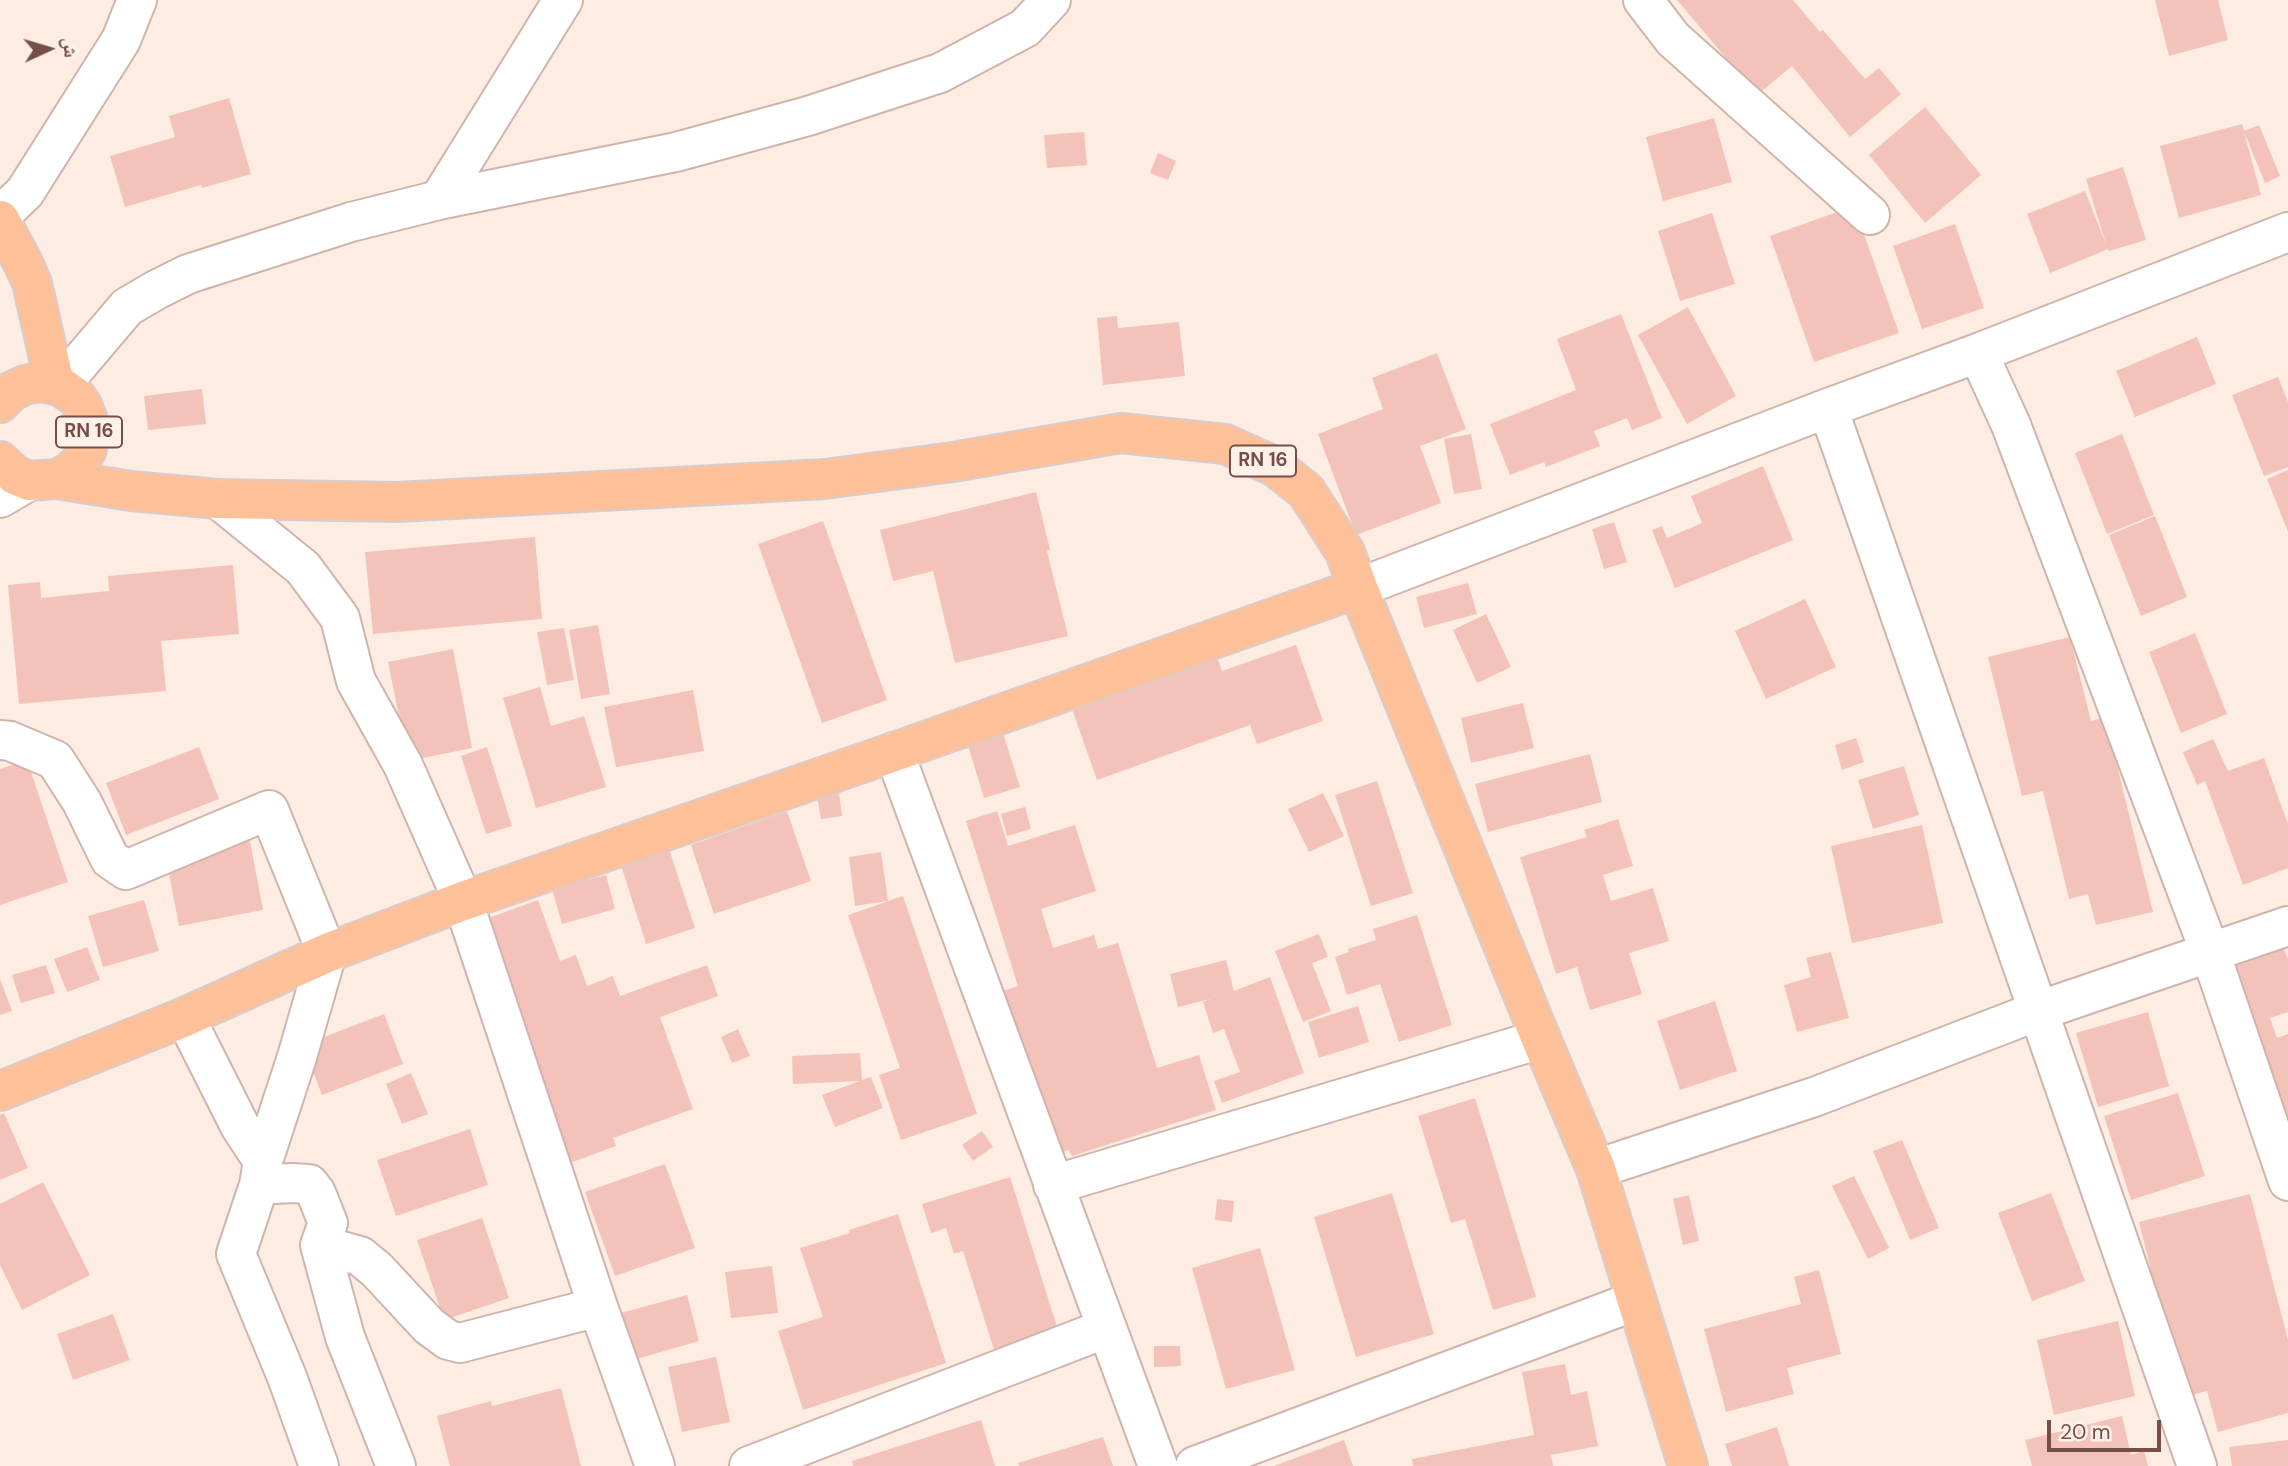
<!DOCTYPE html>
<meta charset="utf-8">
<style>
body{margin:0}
#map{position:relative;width:2288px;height:1466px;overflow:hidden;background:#fdece2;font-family:"DM Sans","Noto Naskh Arabic",sans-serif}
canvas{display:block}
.north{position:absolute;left:14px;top:14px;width:70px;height:70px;-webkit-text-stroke:5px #fff1e9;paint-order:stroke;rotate:86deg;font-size:19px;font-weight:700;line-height:28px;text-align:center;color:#754e48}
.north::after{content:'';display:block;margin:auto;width:24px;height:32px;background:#754e48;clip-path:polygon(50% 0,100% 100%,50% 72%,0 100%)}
.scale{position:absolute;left:2047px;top:1420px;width:114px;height:32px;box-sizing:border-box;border:4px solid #754e48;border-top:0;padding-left:9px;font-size:21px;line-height:24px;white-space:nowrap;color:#754e48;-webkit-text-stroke:5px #fff1e9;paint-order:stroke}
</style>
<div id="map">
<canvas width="2288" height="1466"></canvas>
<div class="north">ش</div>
<div class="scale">20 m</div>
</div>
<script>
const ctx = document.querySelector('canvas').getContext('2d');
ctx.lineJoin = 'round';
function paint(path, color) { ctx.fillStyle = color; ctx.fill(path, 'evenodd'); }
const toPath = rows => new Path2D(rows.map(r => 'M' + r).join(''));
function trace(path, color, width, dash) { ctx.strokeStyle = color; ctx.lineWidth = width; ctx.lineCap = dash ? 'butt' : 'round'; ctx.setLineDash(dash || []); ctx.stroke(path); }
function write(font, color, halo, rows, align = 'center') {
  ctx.font = font + ' "DM Sans",sans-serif'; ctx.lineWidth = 6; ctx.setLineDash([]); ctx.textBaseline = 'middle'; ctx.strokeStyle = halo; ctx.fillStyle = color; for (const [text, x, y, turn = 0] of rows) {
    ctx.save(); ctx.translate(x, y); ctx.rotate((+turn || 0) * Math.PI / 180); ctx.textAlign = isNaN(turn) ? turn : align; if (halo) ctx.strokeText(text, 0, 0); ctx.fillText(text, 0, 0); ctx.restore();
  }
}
const building = toPath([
 [1677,0,1793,0,1820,32,1823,30,1865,79,1879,68,1901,94,1850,137,1792,66,1757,95],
 [2155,0,2218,0,2228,40,2169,56],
 [229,98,251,174,202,188,201,185,125,207,110,156,175,137,169,116],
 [1925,107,1981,175,1925,223,1869,155],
 [1714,118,1732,182,1663,201,1646,137],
 [2242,124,2244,131,2259,125,2280,176,2265,183,2244,132,2261,195,2179,218,2160,146],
 [1084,132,1087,165,1047,168,1044,135],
 [1158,153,1176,161,1168,180,1150,173],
 [2123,167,2146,240,2109,251,2108,249,2050,273,2027,214,2085,191,2106,244,2086,179],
 [1854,206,1899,333,1814,362,1770,236],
 [1712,213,1735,284,1680,301,1658,231],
 [1955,224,1984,308,1922,329,1893,246],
 [1688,307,1736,396,1687,424,1638,335],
 [1621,314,1662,418,1632,430,1627,418,1594,431,1600,446,1546,467,1544,462,1510,475,1490,424,1576,390,1557,339],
 [1117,316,1118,328,1179,322,1185,376,1103,385,1097,318],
 [2197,337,2216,384,2135,417,2116,371],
 [1437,353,1466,429,1420,446,1441,503,1356,535,1318,434,1383,409,1372,378],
 [2278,377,2288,402,2288,467,2264,476,2232,395],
 [202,389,206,424,148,430,144,396],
 [1471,434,1482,489,1454,494,1444,439],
 [2122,434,2154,515,2107,534,2075,453],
 [1763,466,1793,540,1675,588,1652,530,1662,526,1667,538,1702,523,1691,496],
 [2288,470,2288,532,2267,479],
 [1036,492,1050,550,1047,551,1068,636,955,663,933,571,893,581,880,530],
 [2155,516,2187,597,2141,616,2109,535],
 [823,521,887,700,822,723,758,544],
 [1614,522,1627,562,1604,569,1592,529],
 [535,537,542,619,373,634,365,552],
 [233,565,239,634,161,641,166,691,19,704,8,585,40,582,41,598,109,591,108,576],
 [1468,583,1477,614,1424,628,1416,597],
 [1805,599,1836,667,1766,699,1735,631],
 [1486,614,1511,667,1477,683,1453,630],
 [598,625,610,694,581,699,569,630],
 [564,628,574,680,547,685,537,632],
 [2195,633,2227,714,2181,733,2149,652],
 [2070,637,2091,721,2105,717,2153,912,2096,925,2088,894,2069,899,2043,791,2022,796,1988,657],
 [1296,645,1323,721,1257,744,1250,725,1097,780,1072,709,1217,658,1222,671],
 [453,649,472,748,408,761,388,662],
 [540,687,551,726,584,716,606,787,536,808,503,698],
 [693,690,704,751,616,767,604,707],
 [1523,703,1534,748,1471,763,1461,718],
 [1001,727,1020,787,984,798,966,739],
 [1856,738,1864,762,1842,770,1835,745],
 [2213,739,2228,771,2264,758,2288,824,2288,868,2243,885,2205,781,2197,785,2183,752],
 [199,747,219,799,126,835,106,783],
 [487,747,512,826,486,834,461,756],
 [1590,754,1602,802,1488,832,1475,784],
 [27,760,68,882,0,905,0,769],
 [1904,766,1919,815,1873,829,1858,780],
 [1377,781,1413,893,1371,906,1335,795],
 [839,793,842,816,821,819,817,797],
 [1323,793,1344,836,1309,852,1288,809],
 [1025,807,1031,829,1007,836,1001,814],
 [787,811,811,881,714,914,691,845],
 [997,811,1008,846,1075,825,1096,891,1041,909,1053,948,1094,935,1098,949,1118,943,1157,1068,1199,1055,1216,1110,1072,1156,1069,1150,1027,1163,977,999,1018,986,966,821],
 [1618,819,1633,866,1603,875,1611,901,1653,888,1669,941,1629,953,1642,994,1590,1010,1577,967,1556,974,1520,857,1587,837,1584,830],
 [1922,825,1943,923,1852,943,1831,846],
 [250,841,263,910,179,926,166,858],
 [669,849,695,928,646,944,621,865],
 [881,852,888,901,855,906,849,857],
 [606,875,615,909,562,924,552,889],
 [903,896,977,1114,901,1140,879,1075,900,1068,848,915],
 [144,900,159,951,103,967,88,916],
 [538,900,560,961,576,955,587,986,613,976,620,996,707,965,718,996,660,1017,693,1109,613,1138,616,1146,567,1164,480,921],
 [1417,915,1452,1025,1399,1042,1380,984,1347,995,1335,957,1349,952,1348,949,1376,940,1373,929],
 [1319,934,1328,957,1312,963,1331,1011,1303,1022,1275,951],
 [87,947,100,980,67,992,54,959],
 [2284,949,2288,959,2288,1012,2270,1018,2277,1038,2288,1034,2288,1128,2200,979],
 [1831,952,1849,1018,1797,1032,1784,985,1811,977,1806,958],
 [1226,960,1234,991,1270,977,1304,1073,1222,1103,1214,1081,1240,1072,1224,1029,1213,1033,1203,1002,1210,999,1178,1007,1170,974],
 [46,965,55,993,21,1003,12,975],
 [0,979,12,1011,0,1015],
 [1715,1001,1737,1071,1680,1090,1657,1021],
 [1358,1006,1369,1042,1319,1058,1308,1022],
 [2148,1012,2169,1086,2098,1107,2076,1033],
 [384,1014,403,1064,322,1095,303,1045],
 [738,1029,750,1056,732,1063,721,1037],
 [860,1053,862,1080,871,1077,883,1108,835,1127,822,1095,860,1081,793,1084,792,1056],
 [411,1073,428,1114,402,1124,386,1084],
 [2178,1093,2205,1176,2131,1200,2104,1116],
 [1475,1098,1536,1297,1493,1310,1465,1219,1451,1223,1418,1116],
 [4,1113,28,1168,0,1180,0,1115],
 [470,1129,488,1185,396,1216,377,1160],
 [982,1131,993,1147,973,1161,962,1145],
 [1902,1140,1939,1228,1910,1240,1873,1151],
 [665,1164,695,1248,615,1276,585,1192],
 [1854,1176,1889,1248,1868,1259,1832,1186],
 [1010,1177,1058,1330,994,1350,963,1251,954,1254,946,1228,931,1233,922,1204],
 [43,1182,90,1275,22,1310,0,1265,0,1204],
 [1392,1193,1434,1334,1356,1357,1314,1217],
 [2051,1193,2085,1281,2032,1301,1998,1213],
 [2250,1194,2288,1340,2288,1413,2218,1432,2207,1391,2168,1401,2124,1273,2150,1266,2139,1222],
 [1689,1195,1699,1241,1683,1245,1673,1199],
 [1217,1199,1234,1201,1232,1222,1215,1220],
 [898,1214,946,1363,803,1410,778,1331,823,1317,800,1248,850,1233,849,1230],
 [482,1218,509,1298,444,1320,417,1240],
 [1260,1248,1295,1370,1226,1389,1192,1268],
 [772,1266,778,1313,731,1318,725,1272],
 [1819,1270,1841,1354,1787,1368,1794,1394,1726,1412,1704,1329,1801,1304,1794,1277],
 [687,1295,699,1341,623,1363,610,1316],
 [113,1314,130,1360,73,1380,57,1334],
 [2118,1321,2135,1396,2054,1415,2037,1340],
 [1154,1346,1180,1346,1181,1366,1154,1367],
 [716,1357,730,1422,682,1432,668,1367],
 [1565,1364,1571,1395,1587,1391,1598,1446,1551,1455,1553,1466,1413,1466,1412,1459,1534,1435,1522,1372],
 [561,1388,581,1466,450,1466,437,1416,491,1401,492,1406],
 [2122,1416,2131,1455,2144,1451,2148,1466,2032,1466,2025,1440],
 [981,1420,995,1466,853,1466,852,1461],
 [1777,1427,1789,1466,1732,1466,1725,1444],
 [1103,1437,1113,1466,1019,1466,1018,1463],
 [1344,1440,1353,1466,1274,1466],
 [2288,1440,2288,1466,2232,1466,2229,1447]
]);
const minor = toPath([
 [1643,0,1673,39,1870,215],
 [439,200,563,0],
 [0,216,25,192,121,40,137,0],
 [1978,353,2288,232],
 [60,386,127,307,156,290,188,274,351,222,439,200,676,152,808,116,940,73,1025,28,1051,0],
 [1828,408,2197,1466],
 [0,498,29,481],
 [218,499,303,568,340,618,356,681,403,765,463,901,598,1307,655,1466],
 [1358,588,1828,408,1978,353,2011,425,2210,952,2288,1181],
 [0,740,10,741,55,760,82,802,110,859,126,870,269,810,327,953,297,1057,263,1161,259,1185,236,1254,287,1377,319,1466],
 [894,752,1158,1466],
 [185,1017,240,1126,263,1161],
 [1596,1169,1814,1097,2038,1011,2288,926],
 [259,1185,292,1183,309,1184,316,1193,328,1223,320,1245,345,1337,396,1466],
 [1053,1185,1541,1039],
 [320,1245,360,1256,377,1270,429,1326,448,1340,460,1343,598,1307],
 [749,1466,1107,1328],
 [1195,1466,1635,1301]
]);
const major = toPath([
 [0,220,23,263,32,283,55,385],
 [0,403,12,391,25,385,40,382,60,386,77,398,83,407,88,420,89,434,87,449,80,462,70,472,57,479,29,481,15,475,0,461],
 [57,479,131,491,218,499,397,502,825,479,953,462,1121,433,1225,444,1274,466,1306,491,1345,552,1358,588,1541,1039,1596,1169,1688,1466],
 [0,1091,185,1017,327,953,463,901,894,752,1358,588]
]);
const shields = [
 [89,432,66],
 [1263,461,66]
];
const shieldNames = [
 ["RN 16",89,432],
 ["RN 16",1263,461]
];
paint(building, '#f3c3b9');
trace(minor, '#d0b4ac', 42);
trace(major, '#d8cdcc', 42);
trace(minor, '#fff', 38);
trace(major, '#fdc099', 38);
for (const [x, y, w] of shields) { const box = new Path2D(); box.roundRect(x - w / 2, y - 15.5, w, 31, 5); ctx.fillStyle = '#fff1e9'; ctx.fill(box); trace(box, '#754e48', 2); }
write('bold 19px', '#754e48', null, shieldNames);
</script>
